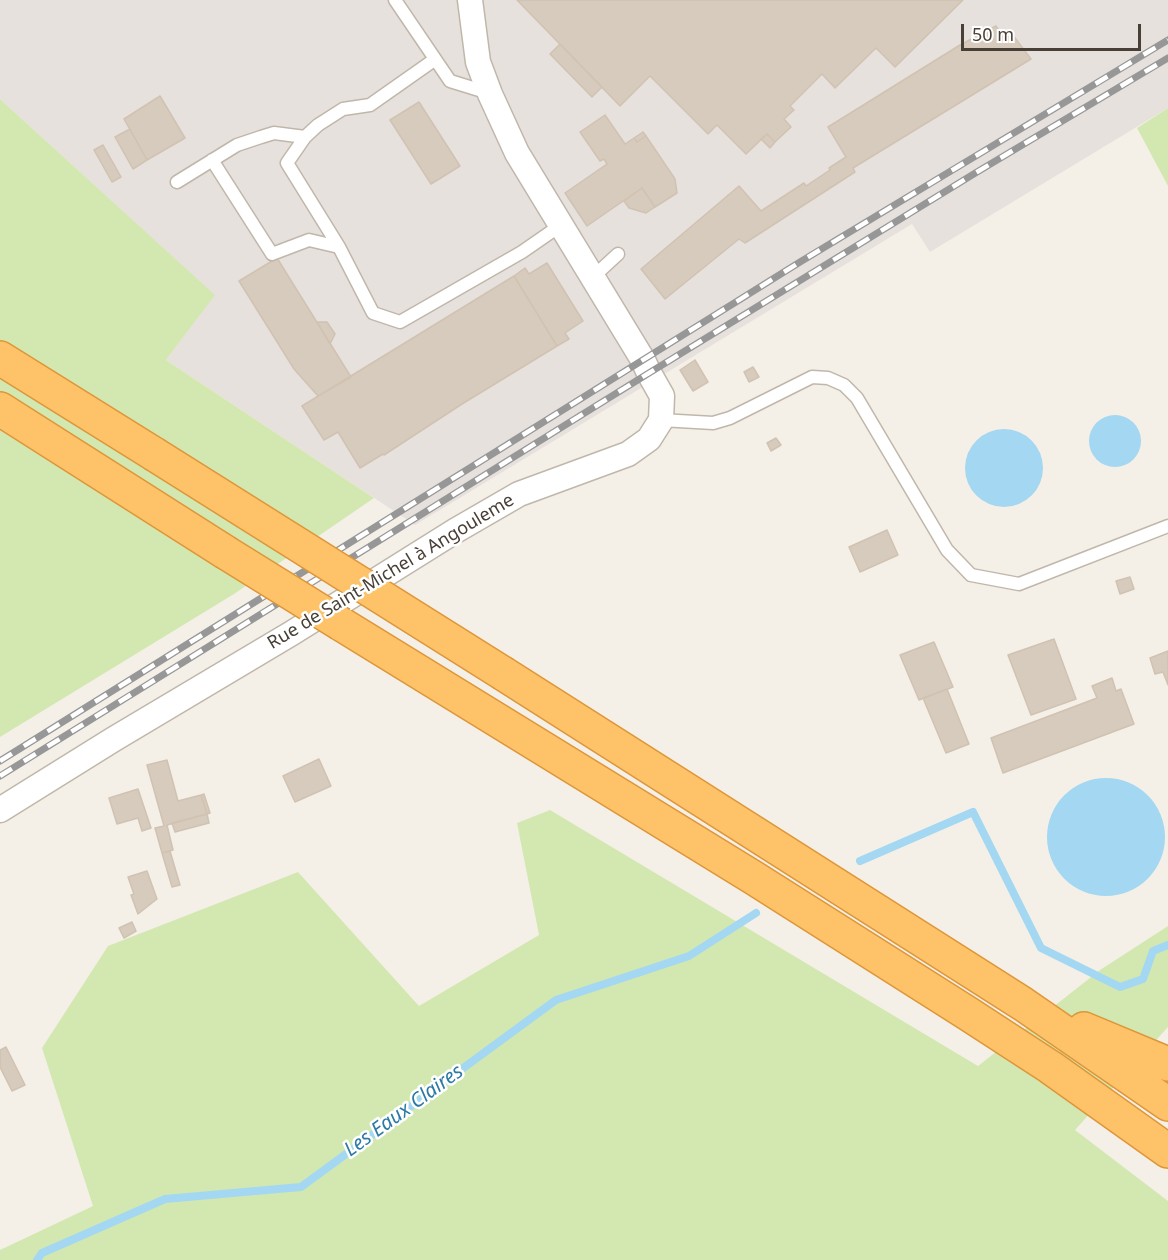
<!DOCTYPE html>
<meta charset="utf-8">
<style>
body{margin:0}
#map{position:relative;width:1168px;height:1260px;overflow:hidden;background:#f4f0e8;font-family:"Noto Sans",sans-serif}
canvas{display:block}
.scale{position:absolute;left:961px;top:24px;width:180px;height:27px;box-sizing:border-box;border:3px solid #484037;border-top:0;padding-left:8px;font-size:18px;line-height:21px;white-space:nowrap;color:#484037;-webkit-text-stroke:4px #fff;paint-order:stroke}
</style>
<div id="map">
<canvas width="1168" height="1260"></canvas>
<div class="scale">50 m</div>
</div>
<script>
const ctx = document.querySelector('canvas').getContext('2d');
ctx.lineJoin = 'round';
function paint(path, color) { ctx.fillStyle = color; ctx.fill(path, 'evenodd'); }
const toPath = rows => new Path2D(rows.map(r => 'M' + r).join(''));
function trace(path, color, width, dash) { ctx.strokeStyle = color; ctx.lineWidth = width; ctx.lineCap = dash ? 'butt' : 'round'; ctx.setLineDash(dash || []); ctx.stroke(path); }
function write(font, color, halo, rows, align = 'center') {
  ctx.font = font + ' "Noto Sans",sans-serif'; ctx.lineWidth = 5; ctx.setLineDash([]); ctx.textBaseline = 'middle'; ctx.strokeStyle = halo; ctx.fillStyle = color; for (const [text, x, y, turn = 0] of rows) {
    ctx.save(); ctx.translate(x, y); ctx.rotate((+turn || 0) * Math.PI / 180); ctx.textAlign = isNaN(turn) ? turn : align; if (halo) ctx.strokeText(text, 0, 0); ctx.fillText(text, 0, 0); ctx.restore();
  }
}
const industrial = toPath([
 [0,0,1168,0,1168,108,930,252,912,224,415,525,166,360,214,295,0,99]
]);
const green = toPath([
 [0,99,215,295,166,360,374,498,234,594,0,737],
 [1168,108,1168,186,1137,128],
 [550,810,978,1066,1100,970,1168,926,1168,1027,1075,1130,1168,1201,1168,1260,0,1260,0,1250,93,1206,42,1048,108,946,298,872,419,1006,539,935,517,823]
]);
const water = toPath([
 '1089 441a26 26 0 1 1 52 0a26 26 0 1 1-52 0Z',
 '965 468a39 39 0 1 1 78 0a39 39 0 1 1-78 0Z',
 '1047 837a59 59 0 1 1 118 0a59 59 0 1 1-118 0Z'
]);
const stream = toPath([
 [860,861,973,812,1041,948,1120,987,1143,979,1153,951,1168,945],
 [37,1260,42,1253,165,1199,301,1187,556,1000,689,956,756,913]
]);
const building = toPath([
 [517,0,963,0,895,67,876,48,835,88,822,74,790,106,794,110,784,119,791,127,775,142,767,134,746,154,717,125,708,134,650,76,620,106,517,0],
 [996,26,1005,40,1012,34,1031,59,853,168,855,172,745,243,739,239,665,299,641,269,739,186,761,211,804,183,806,186,830,170,829,168,846,157,828,127,960,45,996,26],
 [560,44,602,87,592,97,550,54,560,44],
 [160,96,185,138,147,160,124,119,160,96],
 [419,102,460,166,431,184,390,120,419,102],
 [605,115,625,144,634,138,637,142,646,136,675,179,677,193,655,207,642,188,587,226,565,193,607,164,604,159,600,161,580,132,605,115],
 [130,129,147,160,133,169,115,137,130,129],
 [643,132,646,136,637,142,634,138,643,132],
 [767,134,775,142,770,148,761,139,767,134],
 [103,145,121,177,112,182,94,150,103,145],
 [642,188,655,207,646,213,629,208,624,201,642,188],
 [277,258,351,377,318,396,294,369,239,281,277,258],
 [547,263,583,321,565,333,569,339,557,346,514,276,525,268,529,274,547,263],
 [514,276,557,346,462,404,384,455,383,454,360,468,338,432,324,440,302,406,514,276],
 [317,322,327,322,335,334,330,344,317,322],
 [695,360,708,382,693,391,680,370,695,360],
 [753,367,759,377,749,382,744,372,753,367],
 [776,438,781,445,771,451,767,443,776,438],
 [887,530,898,555,860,572,849,547,887,530],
 [1130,577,1134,589,1120,594,1116,581,1130,577],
 [1054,639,1076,699,1031,715,1008,655,1054,639],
 [934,642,953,687,919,700,900,655,934,642],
 [1168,651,1168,685,1163,672,1155,674,1150,658,1168,651],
 [1112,678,1116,691,1121,689,1134,724,1003,773,991,738,1097,698,1092,686,1112,678],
 [947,689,969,744,946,753,923,698,947,689],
 [319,759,331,786,295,802,283,776,319,759],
 [167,760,178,801,201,795,207,814,167,825,173,850,162,853,155,828,164,826,147,765,167,760],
 [138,789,151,828,142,831,138,818,117,824,109,798,138,789],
 [204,794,210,813,207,814,201,795,204,794],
 [207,814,209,823,175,832,172,823,207,814],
 [170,851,180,885,172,887,162,853,170,851],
 [147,871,157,899,138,914,131,895,134,894,128,877,147,871],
 [132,922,136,931,124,938,119,928,132,922],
 [6,1047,25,1085,12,1091,0,1067,0,1050,6,1047]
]);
const lane = toPath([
 [395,0,450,81,489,93],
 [434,60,370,105,343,109,318,125,305,137,287,163,339,247,373,313,400,322,522,252,561,225],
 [212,160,272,254,309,240,339,247],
 [177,182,237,145,261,137,274,133,305,137],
 [593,277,618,254],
 [661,420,713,423,730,418,812,377,828,378,844,385,857,398,947,550,971,575,1019,584,1168,526]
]);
const street = toPath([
 [0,810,114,739,292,633,455,531,519,494,628,454,649,439,661,420,662,396,649,373,643,360,517,153,490,94,478,62,470,0]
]);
const highway = toPath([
 [0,358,154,454],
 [0,409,225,552],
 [341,624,754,878,967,1013,1050,1067,1168,1151],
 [504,674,1023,1004,1168,1104],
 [1084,1029,1168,1064]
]);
const rail = toPath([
 [0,761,800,262,1168,40],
 [0,776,649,373,977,172,1168,58]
]);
const highwayBridge = toPath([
 [154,454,504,674],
 [225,552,341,624]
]);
const streetNames = [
 ["Rue de Saint-Michel à Angouleme",391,572,-31]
];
const waterNames = [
 ["Les Eaux Claires",404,1111,-36]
];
paint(industrial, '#e7e1dd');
paint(green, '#d3e8b1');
paint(water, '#a4d7f1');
trace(stream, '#a4d7f1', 8);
paint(building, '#d6cbbd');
trace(building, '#d1c2b1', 1.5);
trace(lane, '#c0b7aa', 15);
trace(street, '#c0b7aa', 27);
trace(highway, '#de9638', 36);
trace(lane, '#fff', 12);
trace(street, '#fff', 24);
trace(highway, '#fec269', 33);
trace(rail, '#979797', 7);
trace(rail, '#fff', 4.5, [14]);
trace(highwayBridge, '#de9638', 36, []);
trace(highwayBridge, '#fec269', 33);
write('18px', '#484037', '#fff', streetNames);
write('italic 20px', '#2c79a5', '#fff', waterNames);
</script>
